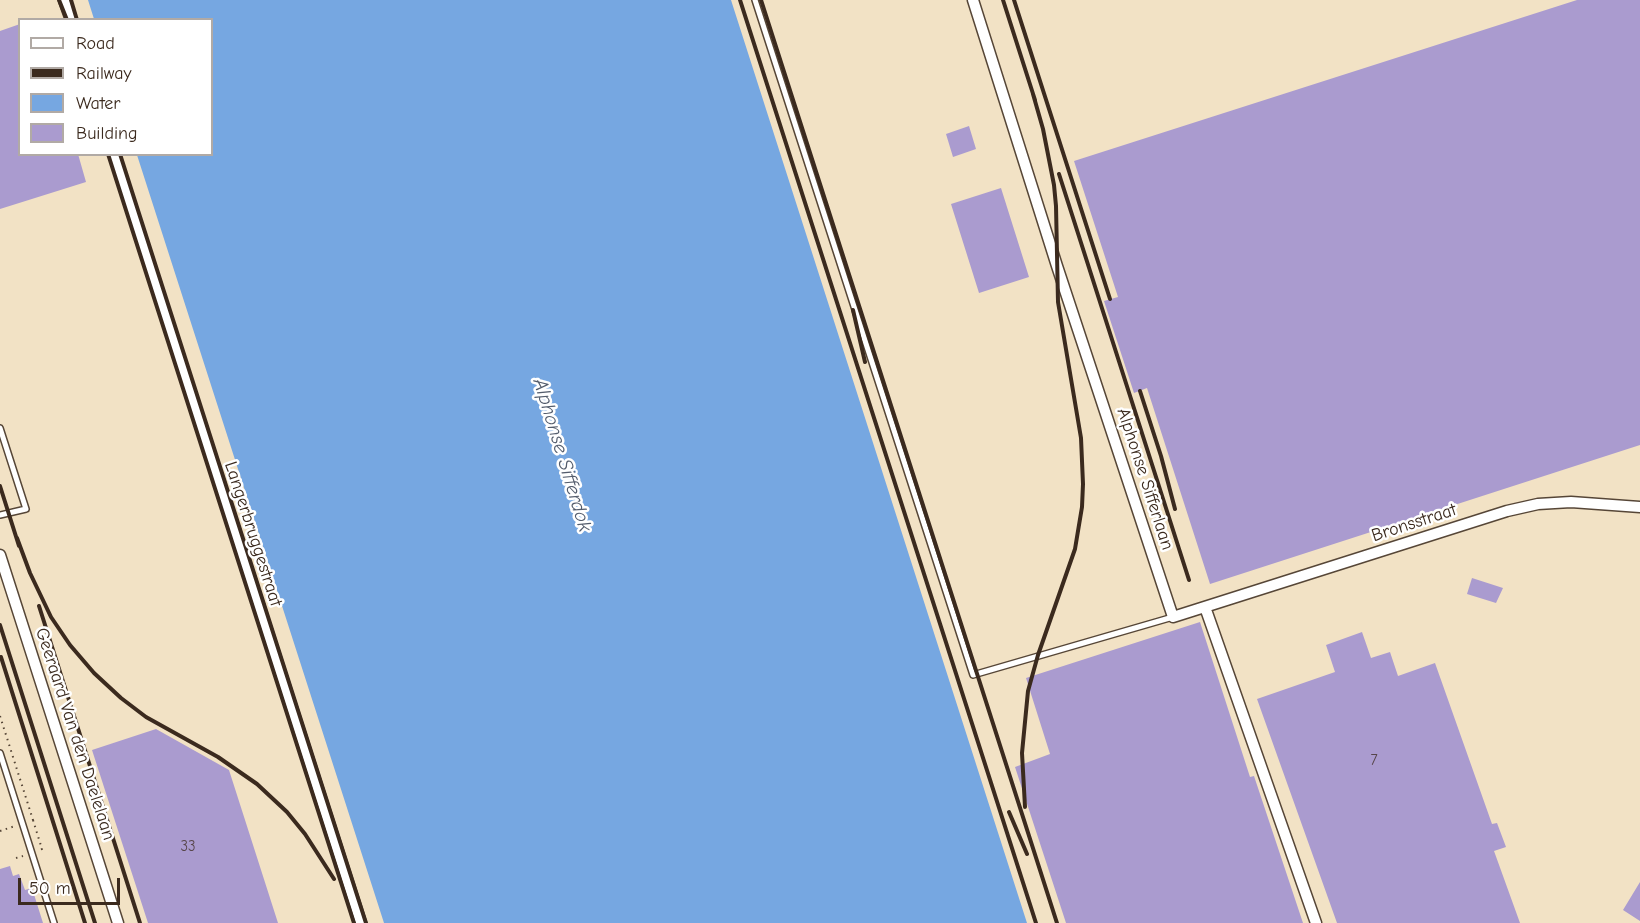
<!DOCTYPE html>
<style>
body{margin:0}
#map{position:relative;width:1640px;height:923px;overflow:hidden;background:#f2e2c5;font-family:"Comic Neue",sans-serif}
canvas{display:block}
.legend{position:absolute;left:18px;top:18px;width:195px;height:138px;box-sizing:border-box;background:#fff;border:2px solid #b1aaa5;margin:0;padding:8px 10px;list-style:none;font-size:18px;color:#3b2a1e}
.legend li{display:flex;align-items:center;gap:12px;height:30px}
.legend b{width:30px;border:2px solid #b1aaa5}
.scale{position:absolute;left:18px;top:878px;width:102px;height:27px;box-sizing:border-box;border:3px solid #3b2a1e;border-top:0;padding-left:8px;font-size:18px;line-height:21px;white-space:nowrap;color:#3b2a1e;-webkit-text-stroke:4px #fff;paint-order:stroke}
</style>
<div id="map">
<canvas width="1640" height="923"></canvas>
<ul class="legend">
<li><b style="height:8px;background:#fff"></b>Road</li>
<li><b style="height:8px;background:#3b2a1e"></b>Railway</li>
<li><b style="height:16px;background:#76a7e1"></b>Water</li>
<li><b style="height:16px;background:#aa9bcf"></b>Building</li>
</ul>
<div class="scale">50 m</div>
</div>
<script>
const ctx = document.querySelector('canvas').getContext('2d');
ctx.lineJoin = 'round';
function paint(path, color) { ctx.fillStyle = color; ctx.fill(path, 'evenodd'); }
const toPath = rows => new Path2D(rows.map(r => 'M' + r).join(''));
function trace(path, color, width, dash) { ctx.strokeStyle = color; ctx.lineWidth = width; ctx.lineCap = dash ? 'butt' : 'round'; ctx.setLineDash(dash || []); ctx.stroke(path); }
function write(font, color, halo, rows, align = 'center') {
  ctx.font = font + ' "Comic Neue",sans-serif'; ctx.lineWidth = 5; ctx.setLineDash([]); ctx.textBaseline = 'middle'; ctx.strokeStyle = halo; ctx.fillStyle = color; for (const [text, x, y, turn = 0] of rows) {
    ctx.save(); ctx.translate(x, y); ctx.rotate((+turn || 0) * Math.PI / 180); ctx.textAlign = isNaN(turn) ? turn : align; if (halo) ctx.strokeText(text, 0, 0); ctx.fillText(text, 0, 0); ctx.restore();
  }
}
const water = toPath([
 [88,0,731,0,1027,923,384,923,137,155,212,154,212,20,94,19]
]);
const building = toPath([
 [1577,0,1640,0,1640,445,1210,584,1147,388,1134,393,1104,301,1118,297,1074,161],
 [20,24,20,154,78,154,86,182,0,209,0,31],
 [969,126,976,149,953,157,946,134],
 [1001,188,1029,277,979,293,951,204],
 [1472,578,1503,588,1496,603,1467,594],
 [1200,622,1250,777,1254,776,1303,923,1066,923,1015,767,1050,754,1026,678],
 [1362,632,1371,658,1390,652,1398,676,1435,663,1492,824,1497,823,1506,847,1494,851,1520,923,1337,923,1257,699,1335,672,1326,645],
 [156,729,229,770,278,923,148,923,92,750],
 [10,866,13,876,19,874,25,890,32,888,43,923,0,923,0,869],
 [1640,882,1640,921,1623,910]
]);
const path = toPath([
 [0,716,33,820,31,821],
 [33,820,42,849,39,850],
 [0,831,15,826],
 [16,858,23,856]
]);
const service = toPath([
 [755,0,973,675,1173,617],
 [0,428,26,509,0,515],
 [0,753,54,923]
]);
const minor = toPath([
 [64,0,71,20],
 [973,0,1057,266,1173,617,1507,511,1538,504,1571,502,1640,507],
 [114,154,361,923],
 [0,555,118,923],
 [1205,607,1316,923]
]);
const rail = toPath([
 [59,0,67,20],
 [71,0,77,20],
 [740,0,1036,923],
 [761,0,1057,923],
 [1003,0,1035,100],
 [1014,0,1110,299],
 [108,154,354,923],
 [120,154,366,923],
 [1059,174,1189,580],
 [853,310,865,362],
 [1140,391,1161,456,1175,509],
 [0,486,19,546],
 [17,538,30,573,51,617,70,645,94,673,121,698,146,717,218,757,257,784,287,812,305,834,334,879],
 [39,606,140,923],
 [0,625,95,923],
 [1,657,85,923],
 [1025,807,1022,753,1028,691,1038,655,1075,549,1082,507,1083,484,1081,438,1058,302,1056,206,1054,185,1043,129,1033,94],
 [1009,812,1027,854]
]);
const numberNames = [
 ["7",1374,761],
 ["33",188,847]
];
const streetNames = [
 ["Alphonse Sifferlaan",1145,479,72],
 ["Bronsstraat",1414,523,-18],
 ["Langerbruggestraat",253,534,72],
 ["Geeraard Van den Daelelaan",75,734,72]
];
const waterNames = [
 ["Alphonse Sifferdok",562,455,73]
];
paint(water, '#76a7e1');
paint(building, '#aa9bcf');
trace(service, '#564637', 8);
trace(minor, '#564637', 13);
trace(path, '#564637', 2, [1.5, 4.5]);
trace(service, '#fff', 5);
trace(minor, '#fff', 10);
trace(rail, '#3b2a1e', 4);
write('15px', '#57464a', null, numberNames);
write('18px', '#3b2a1e', '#fff', streetNames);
write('italic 20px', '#535c6c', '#fff', waterNames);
</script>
